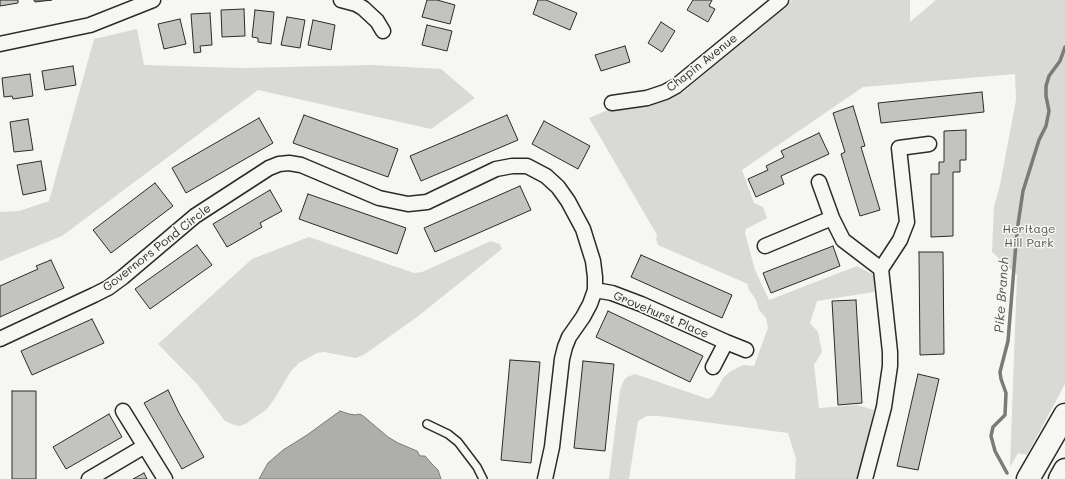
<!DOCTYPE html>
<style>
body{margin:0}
canvas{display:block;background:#f6f6f2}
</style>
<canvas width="1065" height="479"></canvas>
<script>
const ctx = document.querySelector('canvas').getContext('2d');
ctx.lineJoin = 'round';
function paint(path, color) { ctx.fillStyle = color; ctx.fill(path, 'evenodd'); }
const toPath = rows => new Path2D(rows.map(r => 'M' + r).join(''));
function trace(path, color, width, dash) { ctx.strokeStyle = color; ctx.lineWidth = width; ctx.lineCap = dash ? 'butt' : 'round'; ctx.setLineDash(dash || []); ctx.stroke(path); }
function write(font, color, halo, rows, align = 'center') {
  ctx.font = font + ' Mali,sans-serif'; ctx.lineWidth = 3; ctx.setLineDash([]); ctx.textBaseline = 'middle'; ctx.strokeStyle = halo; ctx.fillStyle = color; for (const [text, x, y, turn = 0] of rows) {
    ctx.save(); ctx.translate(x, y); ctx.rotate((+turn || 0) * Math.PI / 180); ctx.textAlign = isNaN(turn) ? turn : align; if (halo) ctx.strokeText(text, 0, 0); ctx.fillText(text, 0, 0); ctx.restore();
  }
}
const green = toPath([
 [792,0,910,0,910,22,936,0,1065,0,1065,384,1027,455,1018,453,1010,467,1017,275,992,252,994,207,1000,185,1016,100,1015,74,863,87,742,170,754,203,763,207,767,218,746,229,745,233,755,270,769,300,857,266,874,275,874,292,817,301,810,323,818,332,822,352,814,365,819,408,857,405,874,410,857,479,795,479,796,459,788,433,659,416,647,416,638,421,629,479,609,479,620,390,624,380,627,377,635,374,644,377,708,399,713,396,723,378,731,371,743,365,754,366,768,328,766,318,759,310,756,300,748,288,748,284,658,245,656,239,657,235,589,118,627,102,682,93],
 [137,29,144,65,242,68,374,65,441,69,475,98,431,129,258,90,62,236,0,261,0,212,19,211,49,201,94,39],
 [309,237,414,273,422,272,491,241,500,244,502,249,417,317,365,354,356,358,324,352,317,353,299,363,291,371,275,398,266,410,247,423,240,426,234,425,225,421,197,384,158,344,252,259]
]);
const water = toPath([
 [340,411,349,414,356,415,358,414,362,415,388,437,398,443,417,451,420,456,425,456,432,464,438,470,441,479,259,479,268,463,283,450,307,435,340,411]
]);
const stream = toPath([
 [1007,473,995,451,991,436,993,427,1005,415,1006,393,1001,379,1000,372,1008,341,1017,231,1023,191,1039,140,1046,126,1049,111,1046,96,1046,86,1049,76,1060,61,1065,47]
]);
const building = toPath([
 [0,0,18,0,18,3,0,6,0,0],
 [34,0,52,0,35,2,34,0],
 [427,0,437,0,455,5,450,24,422,17,427,0],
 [538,0,546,0,577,13,570,30,533,14,538,0],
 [693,0,712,0,709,6,715,9,708,22,687,10,693,0],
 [244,9,245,36,222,37,221,10,244,9],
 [255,10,274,12,271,44,258,42,258,38,252,37,255,10],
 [210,13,212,45,200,46,201,52,194,53,191,14,210,13],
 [287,17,305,20,300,48,281,45,287,17],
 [180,19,186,44,164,49,158,24,180,19],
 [313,20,335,25,331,50,308,45,313,20],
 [661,22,675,31,662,52,648,43,661,22],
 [427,25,452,31,447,51,422,45,427,25],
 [625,46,630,62,601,71,595,55,625,46],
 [73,66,76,85,45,90,42,71,73,66],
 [30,74,33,96,13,99,12,96,4,97,2,78,30,74],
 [982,92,984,112,881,123,878,103,982,92],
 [853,106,865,146,861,147,880,210,860,216,841,154,845,152,833,113,853,106],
 [304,115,398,149,388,177,293,143,304,115],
 [507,115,518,140,421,181,410,156,507,115],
 [259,118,273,143,186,193,172,168,259,118],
 [28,119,33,150,14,152,10,122,28,119],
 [544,121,590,146,578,169,532,144,544,121],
 [966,130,966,160,960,160,960,172,953,172,953,236,931,237,931,174,939,174,939,162,944,162,944,131,966,130],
 [819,133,829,154,781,176,784,184,756,197,748,179,768,170,766,166,784,157,781,151,819,133],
 [41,161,46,190,23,195,17,165,41,161],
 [155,183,173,206,111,253,93,230,155,183],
 [520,186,531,210,435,252,424,228,520,186],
 [270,190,282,211,260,223,262,227,227,247,213,224,270,190],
 [308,194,406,228,397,254,299,219,308,194],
 [197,245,212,265,150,309,135,289,197,245],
 [833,246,840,266,771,293,763,273,833,246],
 [919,252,943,252,944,354,920,355,919,252],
 [641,255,732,295,722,318,631,277,641,255],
 [51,260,64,288,0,317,0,286,38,269,36,266,51,260],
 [856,300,862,403,838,405,832,301,856,300],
 [608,311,703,356,690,382,596,337,608,311],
 [92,319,104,343,32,375,21,351,92,319],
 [510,360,540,362,531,463,501,460,510,360],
 [583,361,614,364,605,451,574,448,583,361],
 [918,374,939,379,918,470,897,466,918,374],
 [168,390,179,413,204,457,182,469,144,403,168,390],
 [12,391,36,391,36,479,12,479,12,391],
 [109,414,122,437,66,469,53,447,109,414],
 [144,473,147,479,133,479,144,473]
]);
const service = toPath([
 [427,424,448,434,458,442,477,467,483,479]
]);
const minor = toPath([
 [341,0,356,4,363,8,377,21,383,31],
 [0,44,90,25,153,0],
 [612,103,647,98,665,92,676,86,781,0],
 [819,182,832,218,843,240,881,269],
 [765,246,832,218],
 [881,269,900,240,907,222,899,148,929,144],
 [595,290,612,293,641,304,726,342,713,367],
 [0,339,94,295,108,288,123,277,195,216,269,168,279,164,289,163,301,165,379,198,408,204,427,202,496,169,512,166,527,166,546,176,558,187,568,201,583,229,593,261,595,277,595,290,590,304,583,317,569,337,565,347,562,359,552,447,545,479],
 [726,342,746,350],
 [123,411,165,479],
 [89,479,145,446],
 [865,479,884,407,890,366,890,352,881,269]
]);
const primary = toPath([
 [1028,479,1065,415],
 [1060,479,1065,470]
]);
const streetNames = [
 ["Chapin Avenue",702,63,-38],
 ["Governors Pond Circle",157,248,-38],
 ["Grovehurst Place",661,315,23]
];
const parkNames = [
 ["Heritage",1029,229],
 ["Hill Park",1029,243]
];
const waterNames = [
 ["Pike Branch",1002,295,-86]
];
paint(green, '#d9d9d5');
paint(water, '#aeaeab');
trace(water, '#7a7a78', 1);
trace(stream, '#7a7a78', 3.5);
paint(building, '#c3c3c0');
trace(building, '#2b2b2b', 1);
trace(service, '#2b2b2b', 10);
trace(minor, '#2b2b2b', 17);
trace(primary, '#2b2b2b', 25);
trace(service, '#f6f6f2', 7);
trace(minor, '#f6f6f2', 14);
trace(primary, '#f6f6f2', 22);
write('12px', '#2b2b2b', '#f6f6f2', streetNames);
write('12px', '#565656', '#f6f6f2', parkNames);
write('italic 13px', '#525251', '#f6f6f2', waterNames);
</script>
